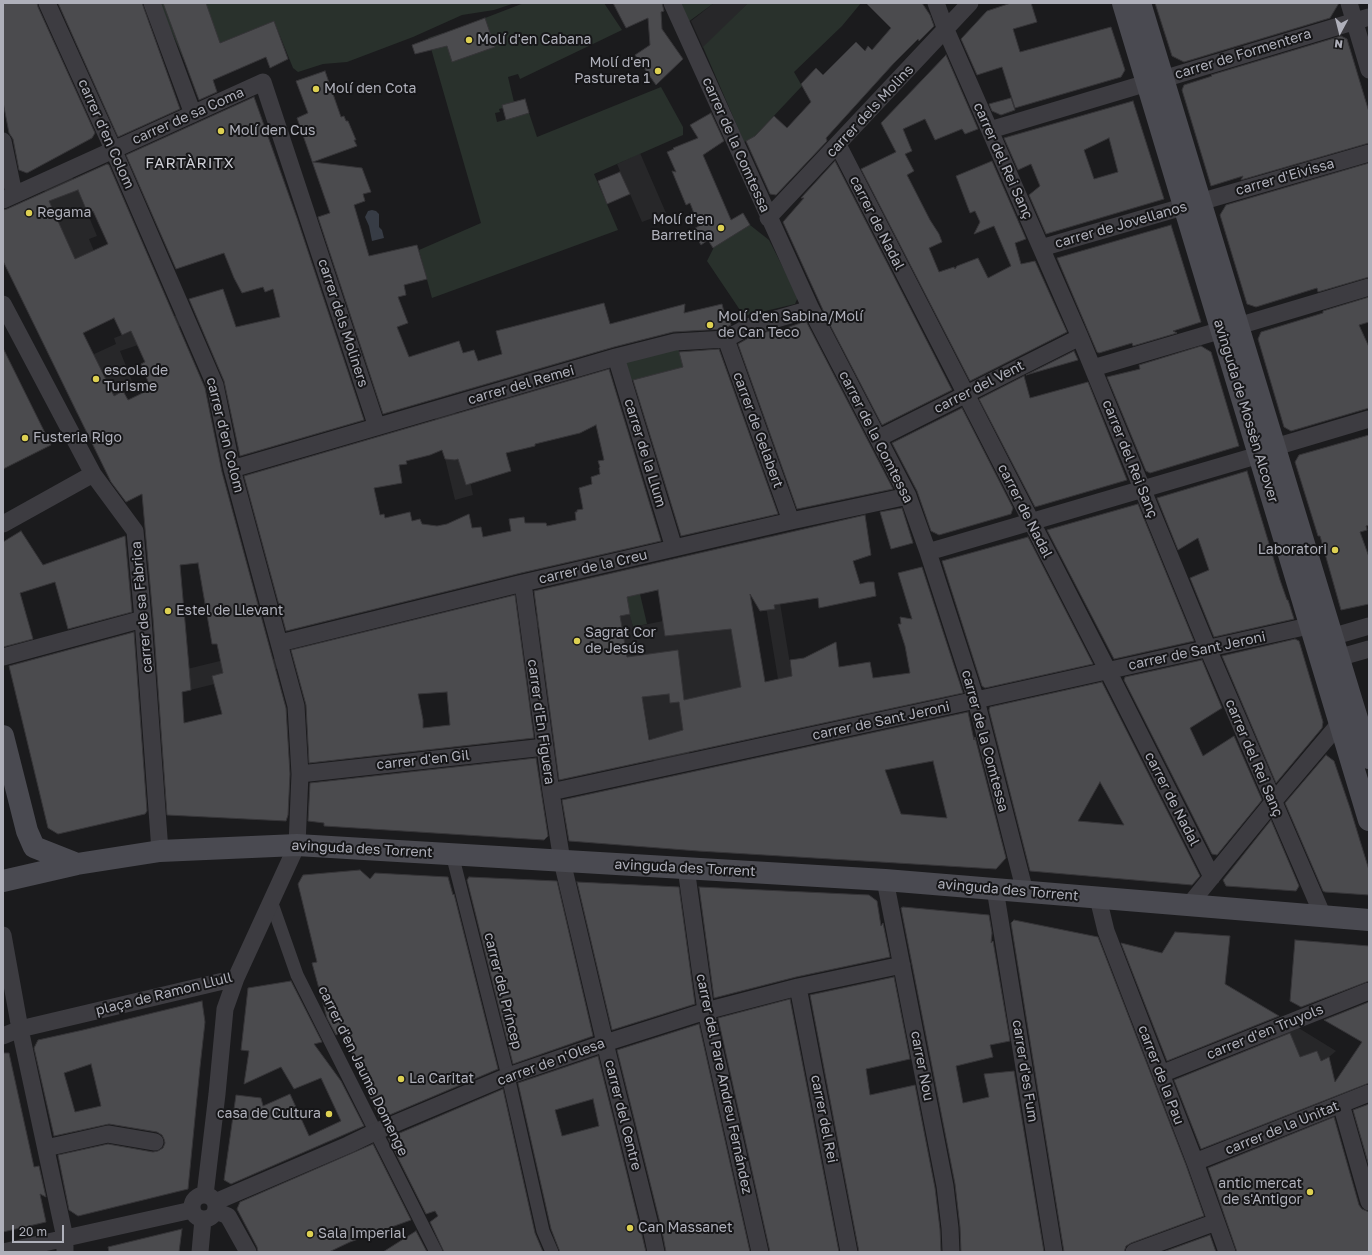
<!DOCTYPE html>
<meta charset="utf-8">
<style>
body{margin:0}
#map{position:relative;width:1372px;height:1255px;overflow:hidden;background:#1b1b1d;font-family:"Golos Text",sans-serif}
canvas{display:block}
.frame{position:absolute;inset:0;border:4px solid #afb0ba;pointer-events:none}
.north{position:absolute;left:1320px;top:12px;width:40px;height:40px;-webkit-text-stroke:3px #161618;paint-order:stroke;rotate:187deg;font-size:11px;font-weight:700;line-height:16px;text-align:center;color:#afb0ba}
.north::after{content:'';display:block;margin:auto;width:14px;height:18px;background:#afb0ba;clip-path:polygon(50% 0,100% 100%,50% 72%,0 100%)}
.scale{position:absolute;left:12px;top:1225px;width:52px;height:18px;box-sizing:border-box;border:2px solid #afb0ba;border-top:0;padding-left:5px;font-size:12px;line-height:14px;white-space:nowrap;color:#afb0ba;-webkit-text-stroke:3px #161618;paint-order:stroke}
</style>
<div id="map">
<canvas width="1372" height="1255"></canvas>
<div class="frame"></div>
<div class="north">N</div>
<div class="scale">20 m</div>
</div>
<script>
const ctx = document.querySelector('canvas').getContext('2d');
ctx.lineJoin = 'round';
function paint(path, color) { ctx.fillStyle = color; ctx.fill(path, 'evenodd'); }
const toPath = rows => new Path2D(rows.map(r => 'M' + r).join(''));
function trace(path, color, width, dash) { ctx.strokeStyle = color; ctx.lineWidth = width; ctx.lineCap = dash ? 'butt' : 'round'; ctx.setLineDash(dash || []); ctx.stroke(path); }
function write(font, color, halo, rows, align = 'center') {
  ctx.font = font + ' "Golos Text",sans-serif'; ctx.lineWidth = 4; ctx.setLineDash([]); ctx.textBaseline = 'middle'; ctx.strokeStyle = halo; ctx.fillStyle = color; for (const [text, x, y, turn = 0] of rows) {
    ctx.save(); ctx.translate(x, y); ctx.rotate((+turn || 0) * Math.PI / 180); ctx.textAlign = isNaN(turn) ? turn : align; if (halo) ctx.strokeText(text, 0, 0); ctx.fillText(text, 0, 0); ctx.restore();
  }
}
const built = toPath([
 [714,3,748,3,703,48,691,21],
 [640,153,666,213,642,222,617,164],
 [72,176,97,236,89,239,94,251,75,259,44,190],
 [177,315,181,326,138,345,120,351,134,386,77,414,57,371,116,344,114,338,138,329,140,331],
 [455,411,473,495,455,500,435,417],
 [769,536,792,676,778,679,755,540],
 [740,543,765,682,679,702,683,730,685,730,690,757,654,764,644,707,567,667,542,672,541,663,543,662,539,627,535,627,534,616,547,614,630,613,633,627,663,621,654,564,682,634,710,632,697,554],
 [277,658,280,668,182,692,179,671,224,660,265,661],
 [1297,1027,1336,1051,1329,1057,1288,1074,1273,1037]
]);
const green = toPath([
 [159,3,515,3,494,10,462,15,413,37,347,62,323,64,298,72,293,68,274,21,183,58],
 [524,3,604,3,622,30,520,79,518,74,508,77,514,102,502,105,503,108,499,109,500,112,495,113,497,122,529,113,537,137,661,87,683,127,683,135,594,174,618,230,432,298,419,250,481,223,428,38,443,33,452,61,495,47,485,18],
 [671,3,714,3,684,25],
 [748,3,861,3,842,26,794,72,802,86,754,137,744,142,703,47],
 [750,225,769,240,798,297,795,304,744,316,707,261,714,247],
 [678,348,684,368,630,381,624,362],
 [622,586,640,594,647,624,633,627]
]);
const water = toPath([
 [372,210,376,211,379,214,379,227,382,230,384,238,372,241,369,226,365,217,368,211]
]);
const building = toPath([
 [3,3,37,3,38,7,95,133,92,138,27,173,19,170,13,139,9,133,3,102,3,3],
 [58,3,142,3,180,109,118,137,58,3],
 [163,3,206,3,220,43,274,21,288,59,270,68,266,57,213,80,217,92,199,100,163,3],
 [613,3,662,3,664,11,661,12,662,29,683,59,656,85,635,55,650,45,648,18,626,28,613,3],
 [866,3,922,3,930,15,934,26,919,41,918,39,894,63,826,138,827,141,776,195,770,194,746,141,755,136,774,116,787,128,811,102,801,84,816,68,823,75,856,42,865,51,868,46,872,50,891,28,866,3],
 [1011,3,1031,3,1037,22,1013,29,1020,52,1111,27,1125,70,1121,77,1015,108,1002,67,977,75,961,39,987,11,1011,3],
 [1155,3,1339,3,1330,18,1184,62,1172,56,1155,3],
 [485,18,495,47,452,62,447,46,415,54,412,45,485,18],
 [1341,36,1347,39,1369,112,1369,143,1241,180,1243,176,1211,186,1182,90,1184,85,1212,76,1211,75,1341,36],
 [946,55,978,129,965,134,962,129,935,140,925,119,903,129,912,151,905,154,914,171,907,175,930,220,939,234,942,242,929,248,939,272,954,267,955,269,957,266,978,258,988,278,1011,266,994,226,974,234,980,222,975,211,970,213,956,176,992,161,1026,239,1015,243,1021,264,1035,261,1067,332,970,381,861,169,896,152,881,123,946,55],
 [325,71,341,117,344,116,346,121,348,121,356,140,354,140,357,146,313,162,362,168,371,192,363,194,365,201,354,205,369,256,417,245,427,279,404,285,406,295,398,297,408,323,397,327,409,357,459,341,463,353,474,350,478,361,502,354,496,331,604,303,610,324,685,304,684,313,722,304,725,316,728,315,731,325,723,329,673,332,614,347,383,414,318,217,330,213,297,118,308,113,296,81,325,71],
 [254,97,297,218,364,420,240,456,224,381,189,299,223,289,236,327,280,317,273,289,265,292,263,287,242,293,234,278,224,253,176,269,126,155,254,97],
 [1011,98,1015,110,1001,115,992,111,989,104,1011,98],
 [525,99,529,113,506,120,502,105,525,99],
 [1133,101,1164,199,1046,234,1029,195,1040,186,1031,164,1018,170,1004,138,1133,101],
 [1109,138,1118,172,1094,179,1084,150,1109,138],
 [711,113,724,141,703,155,731,220,743,213,750,225,713,248,708,240,701,245,692,230,699,226,690,203,686,205,672,171,676,172,667,152,674,149,673,148,698,138,690,125,711,113],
 [835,161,952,390,882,425,828,321,783,222,804,198,801,198,835,161],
 [1369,163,1369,277,1318,292,1317,288,1256,307,1247,304,1220,215,1226,205,1369,163],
 [107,164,109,165,205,388,222,472,286,708,290,774,288,815,286,821,167,815,153,618,142,494,126,502,111,482,3,261,3,210,7,209,107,164],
 [78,190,88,214,93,211,108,244,75,259,49,201,78,190],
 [114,318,122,335,131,331,145,362,141,364,151,389,128,400,123,391,114,396,83,333,114,318],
 [198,563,212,644,217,644,223,673,212,676,222,714,184,723,182,692,191,690,180,565,198,563],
 [620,172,630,194,607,204,598,181,620,172],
 [1171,225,1201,322,1173,331,1177,333,1133,346,1132,343,1099,353,1097,352,1057,258,1171,225],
 [1369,297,1369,322,1359,325,1369,347,1369,408,1291,431,1284,427,1258,339,1261,332,1323,313,1323,311,1369,297],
 [806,321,893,489,797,509,738,344,752,336,780,328,781,330,806,321],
 [1201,346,1211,352,1239,446,1150,473,1146,471,1107,377,1140,369,1139,365,1201,346],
 [3,348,51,445,3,469,3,348],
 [719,349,778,514,681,536,633,380,683,367,679,352,719,349],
 [1074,351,1078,360,1026,375,1074,351],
 [609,369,661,541,521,573,286,631,244,476,609,369],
 [596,425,604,460,598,461,600,467,599,468,600,474,591,477,592,484,579,488,583,509,577,510,577,512,575,512,576,520,547,526,546,523,525,523,524,517,509,519,511,531,483,537,481,527,472,528,469,514,447,524,437,526,422,524,420,519,412,521,410,512,385,518,384,514,380,515,374,488,402,483,399,465,407,464,406,461,430,455,442,450,445,459,455,460,458,459,466,485,511,471,506,453,535,446,535,444,580,433,596,425],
 [1024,376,1030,398,1088,382,1127,480,1035,507,979,399,1024,376],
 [962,408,1013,508,1011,514,939,535,931,531,917,491,892,443,962,408],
 [1369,435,1369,525,1366,526,1367,530,1360,532,1369,557,1369,604,1341,610,1320,536,1318,536,1295,462,1299,455,1369,435],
 [1247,471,1280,580,1287,600,1288,600,1294,619,1214,637,1190,578,1209,570,1198,538,1178,550,1157,498,1247,471],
 [1138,504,1194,641,1114,659,1047,530,1138,504],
 [902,508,913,543,891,549,880,512,902,508],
 [865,515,871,555,853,561,860,584,868,582,874,582,876,596,819,608,818,598,774,605,775,609,760,611,750,594,765,682,792,676,790,660,804,658,836,642,839,667,870,662,873,678,910,673,905,646,898,624,901,624,900,617,912,619,898,573,922,567,963,693,559,780,534,591,865,515],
 [658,590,665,636,731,629,741,687,684,700,678,650,627,657,620,616,630,614,627,597,658,590],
 [669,694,670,703,679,702,683,730,649,740,642,697,669,694],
 [21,531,43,565,125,536,132,612,68,629,55,582,20,593,33,639,3,647,3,542,21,531],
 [1028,537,1093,664,985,688,982,686,942,561,1028,537],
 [515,595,534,738,309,763,306,705,291,650,515,595],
 [447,692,450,725,423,728,423,720,418,694,447,692],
 [134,632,147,811,145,814,58,834,48,828,9,666,134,632],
 [1295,639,1299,641,1323,722,1322,728,1276,783,1222,656,1295,639],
 [1202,660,1222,708,1190,728,1203,756,1234,736,1262,800,1217,855,1212,854,1124,680,1125,677,1202,660],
 [1102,682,1200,876,1192,885,1030,871,989,710,990,707,1102,682],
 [1100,782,1124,825,1078,821,1100,782],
 [968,712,974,740,975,737,1006,858,996,869,698,851,569,841,562,800,968,712],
 [933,761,947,818,901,814,885,770,933,761],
 [1326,755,1334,761,1350,808,1369,870,1369,895,1325,892,1323,891,1285,803,1326,755],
 [536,758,548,836,544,840,324,826,324,823,308,821,310,783,536,758],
 [1271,820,1299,886,1296,891,1226,886,1223,880,1271,820],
 [360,870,370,879,375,873,448,877,453,895,454,894,498,1069,380,1119,355,1064,356,1064,345,1035,342,1036,341,1032,336,1035,327,1018,312,963,317,962,298,884,303,875,360,870],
 [469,877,557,881,593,1036,513,1064,467,880,469,877],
 [577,882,679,887,695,1004,612,1030,577,882],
 [699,887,869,895,877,901,881,926,883,923,890,957,796,977,714,998,699,887],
 [903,907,989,915,992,933,991,943,993,941,1010,1041,990,1045,993,1057,956,1066,963,1103,989,1097,984,1074,1014,1071,1044,1252,961,1252,960,1227,955,1184,901,908,903,907],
 [1014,920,1098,937,1186,1165,1204,1216,1131,1243,1126,1246,1124,1252,1064,1252,1011,923,1014,920],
 [1175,932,1230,936,1225,984,1279,1016,1167,1061,1121,943,1162,953,1175,932],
 [1295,940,1369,946,1369,981,1301,1007,1290,1001,1295,940],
 [894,977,910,1059,866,1069,870,1095,915,1085,935,1188,940,1229,941,1252,859,1252,810,995,894,977],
 [291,981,322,1042,314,1044,341,1081,364,1126,231,1184,224,1180,236,1095,261,1098,263,1106,290,1094,309,1136,341,1121,321,1078,294,1089,281,1067,244,1084,249,1051,241,1050,248,988,291,981],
 [790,999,839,1252,770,1252,718,1018,790,999],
 [202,1001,205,1022,200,1067,188,1189,78,1216,69,1210,58,1155,108,1144,153,1152,158,1151,163,1148,165,1143,164,1139,162,1135,157,1132,109,1124,54,1136,34,1048,38,1040,83,1030,202,1001],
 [91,1064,101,1106,75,1112,64,1073,91,1064],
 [1369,1002,1369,1083,1201,1149,1174,1080,1290,1033,1300,1057,1317,1051,1321,1061,1329,1057,1335,1082,1362,1042,1324,1020,1369,1002],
 [699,1024,750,1252,666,1252,662,1231,617,1050,699,1024],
 [3,1053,9,1053,34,1167,39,1166,46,1197,40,1194,46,1222,3,1232,3,1053],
 [598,1056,642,1235,646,1252,560,1252,551,1229,518,1083,598,1056],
 [593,1099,599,1126,562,1136,555,1110,593,1099],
 [503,1089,535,1233,543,1252,444,1252,430,1222,438,1216,435,1211,426,1214,388,1138,503,1089],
 [1369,1104,1369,1166,1353,1110,1369,1104],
 [1334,1117,1359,1205,1362,1209,1369,1212,1369,1252,1237,1252,1208,1168,1334,1117],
 [373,1144,411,1220,350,1242,329,1252,258,1252,257,1247,237,1209,240,1202,373,1144],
 [182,1229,179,1252,109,1252,108,1247,182,1229],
 [416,1231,427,1252,383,1252,416,1231],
 [1210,1235,1216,1252,1163,1252,1210,1235]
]);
const pedestrian = toPath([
 [452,854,508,1076,543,1231,552,1252],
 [271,901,297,975,436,1252]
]);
const minor = toPath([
 [47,3,113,149,215,385,232,469,296,706,300,774,297,845,236,978,225,1009,217,1094,205,1195],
 [152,3,193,114],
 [672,3,811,309,908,496,928,552,976,700,1025,892],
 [936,3,946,30,1080,337,1208,649,1323,916],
 [1349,3,1369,70],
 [1163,79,1369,17],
 [990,130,1147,83],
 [3,141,14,194],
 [838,145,1108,671,1212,877],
 [3,200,263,82,377,427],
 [768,218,970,3],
 [1041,248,1369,153],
 [3,304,93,474,135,531,143,619,160,851],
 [1238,326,1369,287],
 [726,339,791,521],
 [616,357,674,548],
 [1093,368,1222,330],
 [879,438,1080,337],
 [1275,447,1369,419],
 [232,469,616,357,675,342,726,339,748,327,811,309],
 [3,524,93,474],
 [928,552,1259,455],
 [523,583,551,792,562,861,605,1043,652,1233,656,1252],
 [1321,640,1369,626],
 [280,643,523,583,791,521,908,496],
 [3,657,143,619],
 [1327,661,1369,649],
 [300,774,545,747],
 [551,792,976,700,1322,623],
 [686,868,706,1011,760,1252],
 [885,880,945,1186,950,1228,951,1252],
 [995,889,1054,1252],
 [1098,898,1106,931,1195,1162,1227,1252],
 [1189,905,1273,802,1339,724],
 [3,935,20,1029,65,1238,65,1252],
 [798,987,849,1252],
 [3,1036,20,1029,236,978],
 [1161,1074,1369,991],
 [1341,1104,1369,1202],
 [46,1148,108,1134,155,1142],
 [1195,1162,1369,1093],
 '192 1207a12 12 0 1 1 24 0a12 12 0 1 1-24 0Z',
 [215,1202,348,1145,375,1132,508,1076,605,1043,706,1011,798,987,902,965],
 [216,1211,228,1216,248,1252],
 [3,1252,192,1210],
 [200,1252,203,1219],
 [1134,1252,1216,1222]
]);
const secondary = toPath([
 [1123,3,1369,820],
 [1140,3,1369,758],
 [3,736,27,831,34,847,77,864],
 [3,881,77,864,160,851,297,845,885,880,1369,920]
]);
const markers = [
 [469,40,4,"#ddd052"],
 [658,71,4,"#ddd052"],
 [316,89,4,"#ddd052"],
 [221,131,4,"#ddd052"],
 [29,213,4,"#ddd052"],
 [721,228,4,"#ddd052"],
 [710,325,4,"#ddd052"],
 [96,379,4,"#ddd052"],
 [25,438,4,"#ddd052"],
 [1335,550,4,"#ddd052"],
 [168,611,4,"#ddd052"],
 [577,641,4,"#ddd052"],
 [401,1079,4,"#ddd052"],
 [329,1114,4,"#ddd052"],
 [1310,1192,4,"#ddd052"],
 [630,1228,4,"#ddd052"],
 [310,1234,4,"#ddd052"]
];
const poiNames = [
 ["Molí d'en Cabana",477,40],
 ["Molí d'en",650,63,"right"],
 ["Pastureta 1",650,79,"right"],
 ["Molí den Cota",324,89],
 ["Molí den Cus",229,131],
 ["Regama",37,213],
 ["Molí d'en",713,220,"right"],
 ["Barretina",713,236,"right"],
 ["Molí d'en Sabina/Molí",718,317],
 ["de Can Teco",718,333],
 ["escola de",104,371],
 ["Turisme",104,387],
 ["Fusteria Rigo",33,438],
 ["Laboratori",1327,550,"right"],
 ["Estel de Llevant",176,611],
 ["Sagrat Cor",585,633],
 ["de Jesús",585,649],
 ["La Caritat",409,1079],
 ["casa de Cultura",321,1114,"right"],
 ["antic mercat",1302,1184,"right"],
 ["de s'Antigor",1302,1200,"right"],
 ["Can Massanet",638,1228],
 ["Sala Imperial",318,1234]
];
const streetNames = [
 ["carrer de Formentera",1243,54,-17],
 ["carrer dels Molins",870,111,-47],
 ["carrer de sa Coma",188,116,-24],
 ["carrer d'en Colom",106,134,66],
 ["carrer de la Comtessa",736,145,66],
 ["carrer del Rei Sanç",1003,161,66],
 ["carrer d'Eivissa",1285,177,-16],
 ["carrer de Nadal",877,223,63],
 ["carrer de Jovellanos",1121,225,-16],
 ["carrer dels Moliners",343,323,72],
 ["carrer del Remei",521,385,-16],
 ["carrer del Vent",979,387,-27],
 ["avinguda de Mossèn Alcover",1246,411,73],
 ["carrer de Gelabert",758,430,70],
 ["carrer d'en Colom",225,435,76],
 ["carrer de la Comtessa",876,437,63],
 ["carrer de la Llum",645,453,73],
 ["carrer del Rei Sanç",1130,459,68],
 ["carrer de Nadal",1025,511,63],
 ["carrer de la Creu",593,567,-13],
 ["carrer de sa Fàbrica",142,607,-95],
 ["carrer de Sant Jeroni",1197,651,-12],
 ["carrer de Sant Jeroni",881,721,-12],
 ["carrer d'En Figuera",541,722,82],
 ["carrer de la Comtessa",985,741,75],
 ["carrer del Rei Sanç",1254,758,67],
 ["carrer d'en Gil",423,760,-6],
 ["carrer de Nadal",1172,799,63],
 ["avinguda des Torrent",362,849,3],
 ["avinguda des Torrent",685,868,3],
 ["avinguda des Torrent",1008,890,5],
 ["carrer del Príncep",503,991,76],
 ["plaça de Ramon Llull",164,994,-14],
 ["carrer d'en Truyols",1265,1032,-22],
 ["carrer de n'Olesa",551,1062,-20],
 ["carrer Nou",922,1066,79],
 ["carrer d'en Jaume Domenge",363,1071,64],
 ["carrer d'es Fum",1025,1071,81],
 ["carrer de la Pau",1161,1075,69],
 ["carrer del Pare Andreu Fernández",724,1084,78],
 ["carrer del Centre",623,1115,76],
 ["carrer del Rei",824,1119,79],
 ["carrer de la Unitat",1282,1128,-22]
];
const neighbourhoodNames = [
 ["FARTÀRITX",190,163]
];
paint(built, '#272729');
paint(green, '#29312c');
paint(water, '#373c45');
paint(building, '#4b4b4e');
trace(building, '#363538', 1);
trace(pedestrian, '#3d3c41', 13);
trace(minor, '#3d3c41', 17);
trace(secondary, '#4a4a51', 22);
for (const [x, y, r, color] of markers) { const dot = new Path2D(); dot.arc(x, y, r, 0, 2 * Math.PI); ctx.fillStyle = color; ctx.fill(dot); trace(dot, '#161618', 1.5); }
write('14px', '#afb0ba', '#161618', poiNames, 'left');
write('14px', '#afb0ba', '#161618', streetNames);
ctx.letterSpacing = '1px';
write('15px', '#cfd0d7', '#161618', neighbourhoodNames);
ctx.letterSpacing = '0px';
</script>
